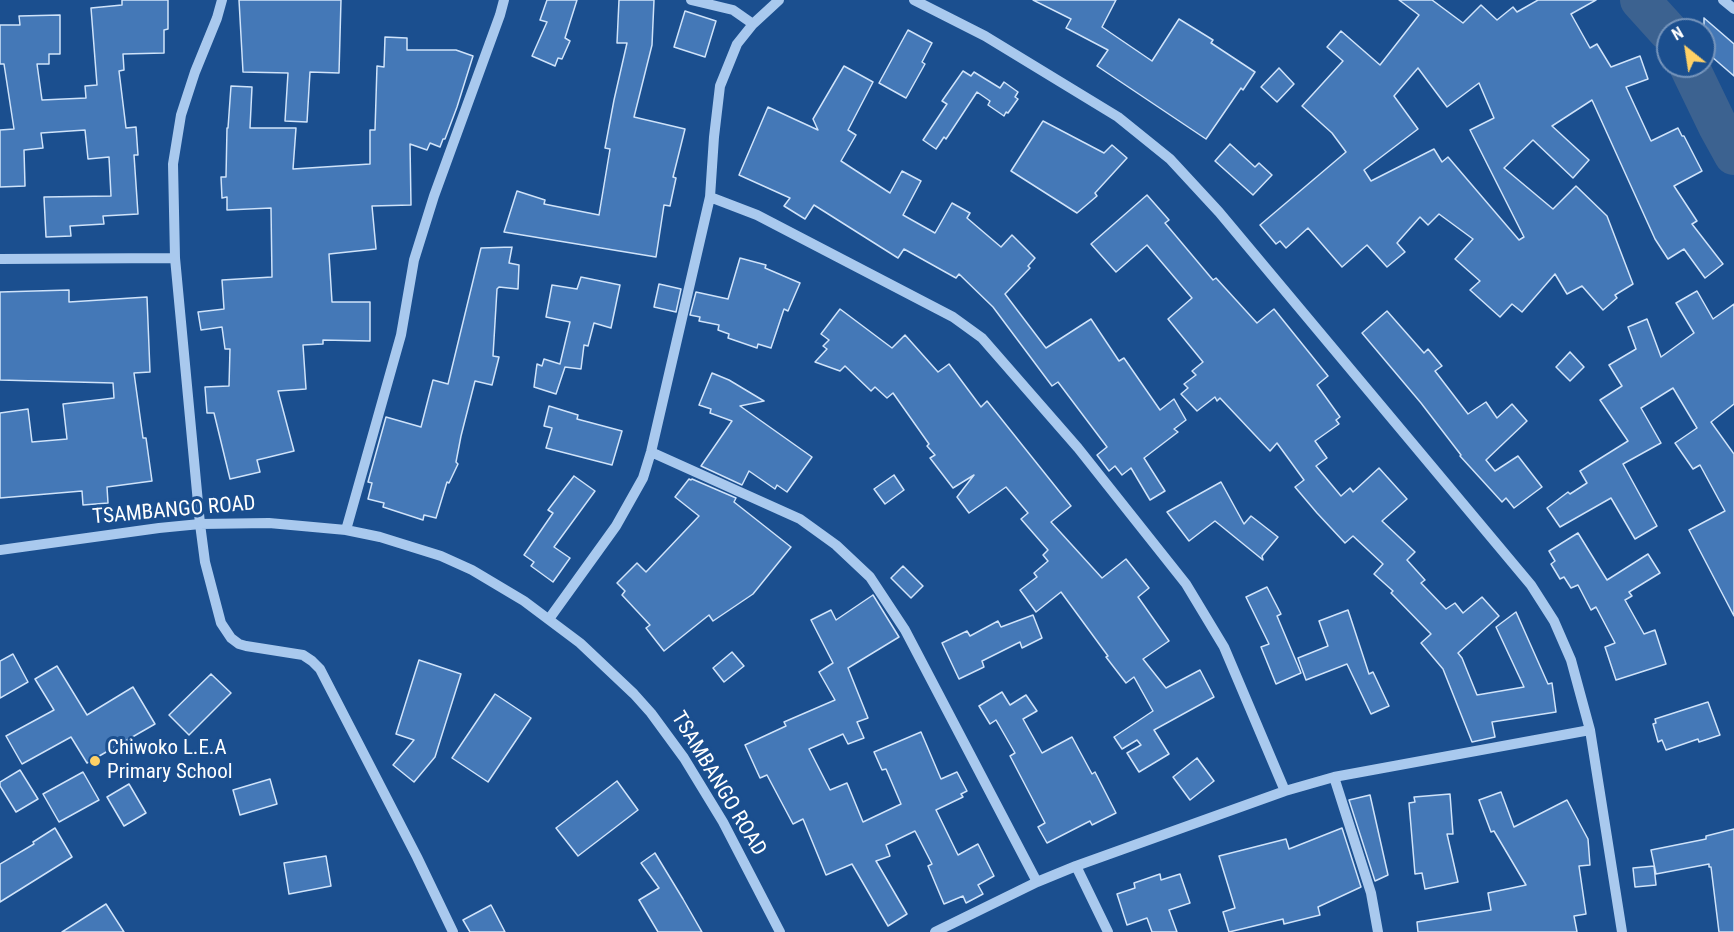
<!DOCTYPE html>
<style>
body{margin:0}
#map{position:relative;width:1734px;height:932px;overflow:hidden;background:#1b4f8f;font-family:"Roboto Condensed",sans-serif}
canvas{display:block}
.north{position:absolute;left:1656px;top:18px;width:60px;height:60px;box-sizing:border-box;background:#1b4f8f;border:2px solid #7695bc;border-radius:50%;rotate:330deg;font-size:16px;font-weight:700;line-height:24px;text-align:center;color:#fff}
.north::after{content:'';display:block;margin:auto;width:21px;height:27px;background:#ffd166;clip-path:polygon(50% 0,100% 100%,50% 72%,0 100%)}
</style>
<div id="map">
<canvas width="1734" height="932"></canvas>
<div class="north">N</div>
</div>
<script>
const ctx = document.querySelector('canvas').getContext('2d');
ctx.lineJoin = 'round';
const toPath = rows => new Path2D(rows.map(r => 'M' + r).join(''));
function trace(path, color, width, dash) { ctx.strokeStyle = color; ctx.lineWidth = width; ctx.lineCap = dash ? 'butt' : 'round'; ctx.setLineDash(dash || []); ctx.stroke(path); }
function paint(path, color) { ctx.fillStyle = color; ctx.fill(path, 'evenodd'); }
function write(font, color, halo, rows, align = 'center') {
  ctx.font = font + ' "Roboto Condensed",sans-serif'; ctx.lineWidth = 6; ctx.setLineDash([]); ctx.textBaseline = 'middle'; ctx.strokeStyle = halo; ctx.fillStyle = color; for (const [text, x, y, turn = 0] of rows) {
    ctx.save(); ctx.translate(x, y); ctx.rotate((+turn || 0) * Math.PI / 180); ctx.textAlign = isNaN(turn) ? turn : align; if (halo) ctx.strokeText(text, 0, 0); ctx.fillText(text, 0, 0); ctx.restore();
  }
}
const river = toPath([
 [1640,0,1668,31],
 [1689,66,1718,126,1734,155]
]);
const building = toPath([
 [122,0,168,0,168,29,164,30,164,53,123,54,124,70,119,71,126,128,136,127,138,155,134,155,138,214,103,216,104,224,70,226,71,236,46,237,44,197,111,196,109,157,88,159,85,130,41,133,43,148,24,150,25,186,0,187,0,130,14,129,4,64,0,64,0,25,20,25,19,16,60,15,60,54,49,54,49,64,37,64,42,100,86,98,85,86,97,85,91,8,122,5,122,0],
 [239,0,341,0,339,73,310,72,307,122,285,121,288,73,243,72,239,0],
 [547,0,577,0,565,38,570,41,562,59,558,58,555,66,532,56,547,22,540,20,547,0],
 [619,0,654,0,652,45,634,117,685,129,673,177,676,178,670,206,664,205,656,257,504,232,517,191,545,200,544,204,599,215,610,149,605,148,614,100,627,43,617,43,619,0],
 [1033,0,1116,0,1102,27,1152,61,1179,19,1213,40,1211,43,1255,72,1243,90,1241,88,1206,139,1097,66,1108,50,1066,28,1071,19,1033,0],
 [1399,0,1432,0,1463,23,1481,5,1497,20,1513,7,1517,12,1538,0,1596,0,1571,14,1590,48,1597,44,1611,67,1640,56,1648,79,1626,87,1651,141,1678,128,1682,136,1684,136,1702,171,1674,186,1697,221,1692,224,1723,264,1705,278,1684,249,1668,259,1655,239,1592,100,1552,126,1589,160,1573,178,1533,140,1504,168,1553,209,1576,186,1607,216,1633,284,1615,295,1617,298,1603,310,1582,286,1567,294,1555,274,1522,312,1512,304,1500,317,1470,290,1480,281,1455,259,1473,239,1439,214,1428,225,1420,217,1397,243,1405,252,1387,267,1367,245,1342,267,1308,228,1286,248,1280,241,1276,244,1260,225,1346,152,1332,133,1302,106,1343,61,1327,47,1341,31,1380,65,1419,15,1399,0],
 [1418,68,1447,107,1479,83,1494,118,1470,130,1524,237,1519,240,1448,157,1442,162,1434,149,1371,181,1364,170,1418,129,1394,96,1418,68],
 [685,11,716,21,705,57,674,47,685,11],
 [1704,18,1734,44,1734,76,1704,50,1704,18],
 [908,30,932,43,922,62,925,64,906,98,879,83,908,30],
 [385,37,407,38,407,50,456,50,473,56,457,107,445,139,443,139,440,147,430,143,427,150,410,144,411,205,372,206,376,249,329,254,332,302,370,302,370,341,323,340,323,344,303,345,306,389,278,391,294,451,257,460,260,472,230,479,214,413,207,413,205,387,229,386,230,349,225,349,222,327,201,330,198,312,224,309,222,280,272,277,271,208,227,210,227,197,222,198,221,177,226,177,227,128,228,128,231,86,252,87,250,128,296,128,293,169,370,164,370,130,375,130,377,66,384,67,385,37],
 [844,66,873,82,848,130,856,135,841,161,890,193,902,171,921,181,903,215,935,233,952,203,970,213,967,218,1001,247,1012,235,1035,258,1028,266,1030,268,1005,294,1046,348,1091,319,1119,361,1124,358,1160,410,1174,399,1186,420,1174,429,1178,432,1144,458,1165,491,1150,500,1131,468,1122,475,1115,466,1109,471,1097,455,1107,447,1058,382,1052,386,993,307,959,274,956,278,904,249,898,258,814,205,805,219,784,206,790,198,739,175,768,107,818,130,813,119,844,66],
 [1279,68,1294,84,1277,102,1261,87,1279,68],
 [963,71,971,76,974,72,1000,88,1004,82,1018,92,1015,97,1018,99,1008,113,1006,112,1004,116,988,105,990,101,977,92,946,139,944,137,936,149,923,140,947,104,942,101,963,71],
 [1043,121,1104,153,1112,145,1127,158,1095,193,1097,196,1077,213,1011,171,1043,121],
 [1230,144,1255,167,1259,163,1272,175,1253,195,1215,161,1230,144],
 [1147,195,1169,220,1165,223,1213,280,1216,278,1257,323,1274,309,1328,376,1317,385,1340,417,1336,420,1339,424,1315,441,1327,458,1316,466,1341,496,1350,488,1353,492,1379,468,1407,499,1382,521,1415,552,1407,560,1425,580,1421,583,1446,609,1455,603,1463,613,1482,597,1499,616,1458,653,1462,658,1477,695,1524,687,1496,627,1516,612,1548,684,1552,683,1556,712,1492,722,1495,737,1472,742,1443,669,1421,643,1431,634,1391,593,1393,591,1374,574,1383,564,1353,536,1345,543,1317,513,1295,487,1304,480,1277,443,1270,451,1220,398,1217,401,1215,397,1197,411,1181,394,1188,388,1184,384,1196,375,1192,371,1203,362,1168,319,1192,298,1147,245,1116,272,1091,244,1147,195],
 [512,247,509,263,519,265,518,289,499,287,497,289,493,356,499,357,492,385,475,381,461,436,456,462,458,464,449,483,447,482,436,518,424,515,423,520,383,507,384,503,368,499,372,483,368,482,386,417,421,427,433,380,448,384,481,248,512,247],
 [740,258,766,265,765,268,800,283,788,311,784,309,771,348,758,344,757,348,728,338,729,334,718,330,719,325,699,321,700,317,690,315,696,292,728,299,740,258],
 [581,277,620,285,611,328,594,323,588,346,584,345,581,369,565,367,556,394,534,387,537,364,542,366,544,359,560,364,570,322,546,317,552,285,577,289,581,277],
 [659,284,681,289,676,312,654,307,659,284],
 [69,290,69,302,147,297,150,372,134,373,143,438,146,438,152,481,107,487,108,503,83,505,82,491,0,498,0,413,28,409,32,442,67,439,63,404,114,398,113,383,0,380,0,292,69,290],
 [1697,291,1713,319,1734,304,1734,404,1711,422,1734,454,1734,616,1689,530,1725,511,1700,465,1693,469,1675,443,1697,428,1673,388,1641,408,1661,443,1623,464,1657,526,1635,539,1611,498,1560,527,1547,508,1568,492,1570,494,1587,483,1580,471,1628,441,1600,400,1622,386,1609,365,1636,349,1628,327,1647,319,1661,357,1694,333,1676,303,1697,291],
 [840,309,892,348,905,335,938,372,949,364,981,407,987,401,1071,506,1051,522,1102,578,1126,559,1149,588,1138,597,1169,641,1143,659,1166,688,1200,670,1214,697,1154,730,1169,754,1139,772,1127,753,1141,745,1137,740,1122,749,1114,737,1153,711,1134,677,1126,683,1106,657,1108,656,1061,592,1036,612,1020,590,1037,577,1034,573,1048,561,1043,555,1048,550,1021,519,1028,513,1006,487,969,513,957,497,974,475,953,488,930,458,935,455,927,446,929,444,893,393,887,398,875,387,871,391,845,366,840,371,815,362,827,349,823,346,829,340,821,334,840,309],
 [1387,311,1424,353,1428,349,1442,366,1435,371,1468,414,1486,402,1497,418,1512,404,1527,421,1486,460,1495,471,1518,456,1542,487,1514,508,1506,498,1502,502,1460,456,1461,455,1421,403,1362,333,1387,311],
 [1570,352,1584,367,1570,381,1556,367,1570,352],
 [712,373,729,380,764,401,740,406,812,457,787,492,777,485,775,489,749,471,742,485,701,466,732,421,710,413,711,409,699,405,712,373],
 [549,406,578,415,577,419,622,431,612,465,546,448,552,428,544,426,549,406],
 [894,475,904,490,885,504,874,489,894,475],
 [574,476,595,491,554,547,570,558,553,582,531,566,534,562,524,555,553,513,548,510,574,476],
 [689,479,691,480,692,479,736,498,734,502,791,547,753,594,713,621,709,615,664,651,646,628,650,625,622,595,625,591,617,583,637,563,646,572,699,516,675,497,689,479],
 [1221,482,1244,524,1251,516,1278,537,1262,556,1263,560,1215,521,1189,541,1167,512,1221,482],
 [1578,533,1607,580,1648,554,1660,573,1629,592,1632,596,1625,600,1644,634,1655,630,1666,664,1616,680,1605,647,1615,643,1596,607,1591,610,1578,585,1571,588,1564,577,1560,579,1551,564,1555,561,1549,551,1578,533],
 [903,566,923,586,911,598,891,578,903,566],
 [1267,587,1281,614,1277,616,1301,673,1276,684,1261,647,1269,644,1246,597,1267,587],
 [873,595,899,637,848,668,868,718,857,722,864,738,848,744,843,734,809,749,830,790,847,783,863,822,901,804,886,769,882,770,874,752,921,732,941,779,957,772,967,791,961,794,963,797,936,810,958,855,978,844,994,876,978,885,983,894,966,903,963,896,944,904,928,866,932,864,915,831,886,845,890,856,876,861,907,914,888,926,852,864,826,875,803,819,793,824,767,775,760,778,745,745,786,726,784,722,835,700,819,672,833,663,811,620,831,610,836,620,873,595],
 [1348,610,1369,674,1373,672,1389,706,1371,714,1347,664,1306,680,1298,658,1328,646,1319,621,1348,610],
 [1033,615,1042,638,1022,648,1020,642,982,661,984,667,959,679,942,643,967,631,970,636,998,621,1001,627,1033,615],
 [732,652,744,666,724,682,713,668,732,652],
 [13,654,28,682,0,698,0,661,13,654],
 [419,660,461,674,435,757,414,782,393,765,414,740,396,734,419,660],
 [57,666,87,715,133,687,155,724,87,763,71,737,22,764,6,736,54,710,35,679,57,666],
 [211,674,231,693,189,735,169,715,211,674],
 [1002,692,1010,705,1026,695,1037,711,1023,719,1042,753,1072,737,1092,774,1095,772,1116,813,1092,825,1090,821,1047,843,1038,827,1045,823,1010,756,1015,753,996,720,990,724,979,706,1002,692],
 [495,694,531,718,488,782,452,758,495,694],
 [1708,702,1720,735,1699,742,1698,739,1666,750,1662,740,1658,742,1653,724,1656,723,1655,719,1708,702],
 [1197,758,1214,781,1190,800,1173,777,1197,758],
 [20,770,38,799,16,812,0,786,0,782,20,770],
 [83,772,99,800,59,822,43,794,83,772],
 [270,779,277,804,240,815,233,790,270,779],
 [617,781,638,810,578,856,556,828,617,781],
 [129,784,146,813,124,826,107,797,129,784],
 [1501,792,1514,827,1567,800,1588,839,1590,865,1579,866,1586,914,1574,916,1577,932,1418,932,1417,922,1491,910,1488,893,1526,885,1494,831,1491,832,1479,800,1501,792],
 [1450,794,1453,834,1447,834,1458,882,1425,889,1422,873,1415,874,1409,803,1415,802,1414,797,1450,794],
 [1370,795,1388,875,1375,881,1349,800,1370,795],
 [55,828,72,857,0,902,0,864,34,844,33,842,55,828],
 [1342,828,1361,887,1318,907,1320,915,1284,924,1283,919,1229,932,1223,912,1235,908,1219,856,1286,839,1289,849,1342,828],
 [1734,829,1734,932,1719,932,1711,867,1709,867,1709,864,1656,874,1651,850,1706,839,1706,836,1734,829],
 [655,853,683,899,702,932,658,932,639,900,659,888,641,863,655,853],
 [326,856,331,886,289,894,284,863,326,856],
 [1654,866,1656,885,1635,887,1633,868,1654,866],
 [1160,874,1161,880,1180,874,1190,903,1169,910,1177,932,1152,932,1147,918,1127,925,1117,894,1135,888,1134,883,1160,874],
 [106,904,124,932,62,932,106,904],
 [491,905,505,932,470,932,463,920,491,905]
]);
const minor = toPath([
 [222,0,217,18,195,72,181,115,173,164,175,258,200,524,205,562,221,623,231,638,239,644,246,646,303,655,312,661,320,669,417,857,453,932],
 [691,0,733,10,753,24],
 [914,0,985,36,1118,117,1170,159,1219,212,1531,585,1554,621,1571,660,1590,730,1622,932],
 [1723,0,1734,9],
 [710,197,757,215,953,317,982,338,1078,448,1186,584,1224,647,1285,791],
 [0,259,175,258],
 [651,452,800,519,836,545,870,577,905,630,1037,882],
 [346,530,401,335,414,260,434,196,500,15,504,0],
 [0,550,159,528,200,524,269,523,346,530,380,537,441,556,472,570,524,601,580,643,634,694,651,713,684,758,723,822,780,932],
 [549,619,616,526,643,478,651,452,710,197,714,137,720,86,737,44,753,24,779,0],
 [1334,777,1371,893,1378,932],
 [1076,866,1108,932],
 [935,932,1037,882,1076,866,1285,791,1334,777,1590,730]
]);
const markers = [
 [95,761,6,"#ffd166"]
];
const streetNames = [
 ["TSAMBANGO ROAD",174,511,-5],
 ["TSAMBANGO ROAD",718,784,59]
];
const poiNames = [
 ["Chiwoko L.E.A",107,749],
 ["Primary School",107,773]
];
trace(river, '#3c6290', 40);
paint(building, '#4478b7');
trace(building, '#cfe3fa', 1.5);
trace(minor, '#a9c9ee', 10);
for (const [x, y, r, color] of markers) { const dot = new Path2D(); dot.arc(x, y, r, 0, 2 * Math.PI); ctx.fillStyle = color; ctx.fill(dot); trace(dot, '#1b4f8f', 2); }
write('21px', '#fff', '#1b4f8f', streetNames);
write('21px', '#fff', '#1b4f8f', poiNames, 'left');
</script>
